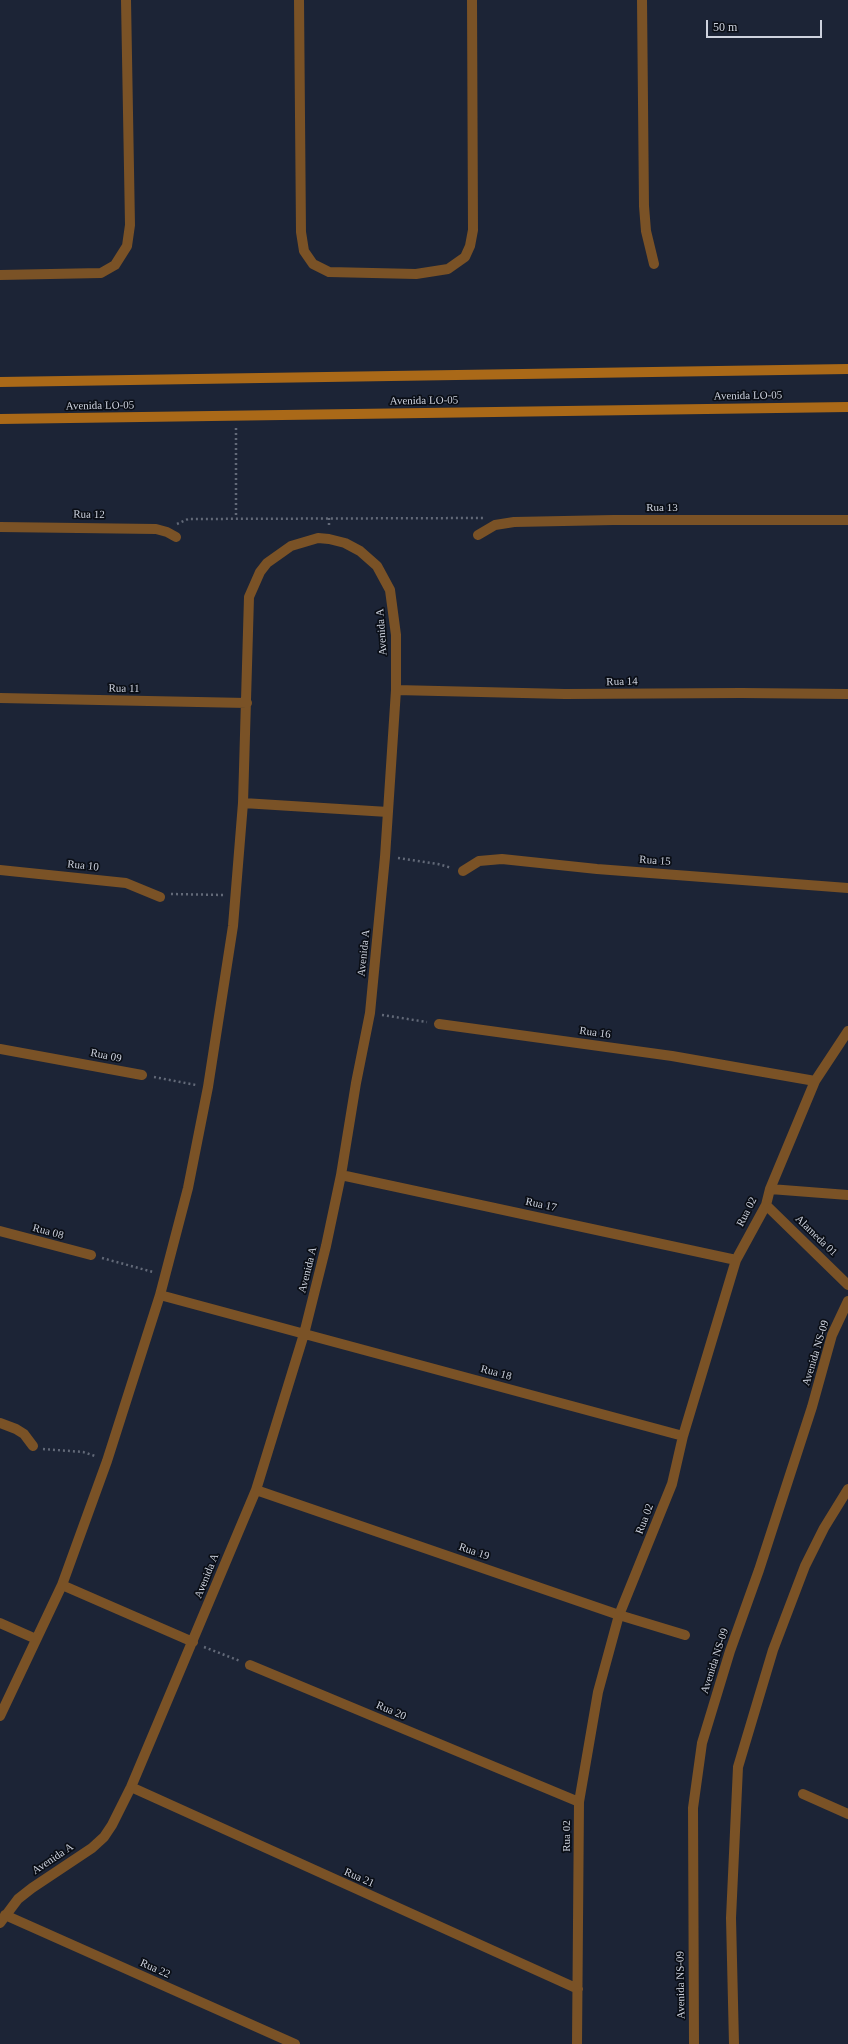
<!DOCTYPE html>
<style>
body{margin:0}
#map{position:relative;width:848px;height:2044px;overflow:hidden;background:#1c2436;font-family:"Times New Roman",serif}
canvas{display:block}
.scale{position:absolute;left:706px;top:20px;width:116px;height:18px;box-sizing:border-box;border:2px solid #cdd2de;border-top:0;padding-left:5px;font-size:12px;line-height:14px;white-space:nowrap;color:#cdd2de;-webkit-text-stroke:3px #0a0e16;paint-order:stroke}
</style>
<div id="map">
<canvas width="848" height="2044"></canvas>
<div class="scale">50 m</div>
</div>
<script>
const ctx = document.querySelector('canvas').getContext('2d');
ctx.lineJoin = 'round';
const toPath = rows => new Path2D(rows.map(r => 'M' + r).join(''));
function trace(path, color, width, dash) { ctx.strokeStyle = color; ctx.lineWidth = width; ctx.lineCap = dash ? 'butt' : 'round'; ctx.setLineDash(dash || []); ctx.stroke(path); }
function write(font, color, halo, rows, align = 'center') {
  ctx.font = font + ' "Times New Roman",serif'; ctx.lineWidth = 3.5; ctx.setLineDash([]); ctx.textBaseline = 'middle'; ctx.strokeStyle = halo; ctx.fillStyle = color; for (const [text, x, y, turn = 0] of rows) {
    ctx.save(); ctx.translate(x, y); ctx.rotate((+turn || 0) * Math.PI / 180); ctx.textAlign = isNaN(turn) ? turn : align; if (halo) ctx.strokeText(text, 0, 0); ctx.fillText(text, 0, 0); ctx.restore();
  }
}
const path = toPath([
 [236,428,236,518],
 [329,518,329,528],
 [177,524,188,519,483,518],
 [398,858,438,864,452,868],
 [171,894,224,895],
 [382,1015,427,1022],
 [154,1077,196,1085],
 [102,1258,153,1272],
 [43,1449,83,1452,95,1456],
 [204,1647,240,1661]
]);
const minor = toPath([
 [299,0,301,232,304,251,313,264,329,272,416,274,448,269,465,257,470,246,473,230,472,0],
 [642,0,644,206,646,231,654,264],
 [0,275,101,273,115,265,127,246,130,225,126,0],
 [0,527,156,529,167,532,176,537],
 [478,535,495,525,514,522,613,520,848,520],
 [396,690,565,694,741,693,848,694],
 [0,698,247,703],
 [243,803,388,812],
 [0,870,126,883,160,897],
 [463,871,479,861,502,859,597,869,848,888],
 [439,1024,672,1056,815,1081],
 [0,1049,142,1075],
 [341,1175,736,1260],
 [770,1189,848,1195],
 [766,1205,848,1285],
 [0,1231,91,1255],
 [160,1295,683,1436],
 [0,1423,16,1429,24,1434,33,1446],
 [256,1490,619,1615,685,1635],
 [62,1585,193,1642],
 [0,1623,36,1639],
 [250,1665,579,1802],
 [0,1716,62,1585,107,1461,160,1295,188,1188,208,1087,233,926,243,803,249,597,260,572,267,563,291,546,318,538,329,539,345,543,360,551,377,566,390,590,396,635,396,690,385,857,370,1013,356,1083,341,1175,326,1246,304,1334,256,1490,131,1787,112,1825,104,1837,92,1848,32,1888,18,1899,0,1923],
 [131,1787,578,1989],
 [803,1794,848,1814],
 [5,1915,295,2044],
 [577,2044,579,1802,598,1692,619,1615,672,1484,683,1436,736,1260,766,1205,770,1189,815,1081,848,1031]
]);
const tertiary = toPath([
 [694,2044,693,1808,702,1743,730,1651,759,1570,812,1407,832,1335,848,1301],
 [734,2044,731,1918,738,1767,773,1650,805,1566,824,1528,848,1489]
]);
const secondary = toPath([
 [0,382,848,369],
 [0,419,848,407]
]);
const streetNames = [
 ["Avenida LO-05",748,396,-1],
 ["Avenida LO-05",424,401,-1],
 ["Avenida LO-05",100,406,-1],
 ["Rua 13",662,508],
 ["Rua 12",89,515,1],
 ["Avenida A",382,632,-94],
 ["Rua 14",622,682,-1],
 ["Rua 11",124,689,1],
 ["Rua 15",655,861,4],
 ["Rua 10",83,866,6],
 ["Avenida A",364,953,-84],
 ["Rua 16",595,1033,8],
 ["Rua 09",106,1056,11],
 ["Rua 17",541,1205,12],
 ["Rua 02",747,1212,-63],
 ["Rua 08",48,1232,15],
 ["Alameda 01",816,1236,44],
 ["Avenida A",308,1270,-76],
 ["Avenida NS-09",816,1353,-73],
 ["Rua 18",496,1373,15],
 ["Rua 02",645,1519,-69],
 ["Rua 19",474,1552,19],
 ["Avenida A",207,1576,-68],
 ["Avenida NS-09",715,1661,-72],
 ["Rua 20",391,1711,23],
 ["Rua 02",567,1836,-90],
 ["Avenida A",53,1859,-34],
 ["Rua 21",359,1878,24],
 ["Rua 22",155,1969,24],
 ["Avenida NS-09",681,1985,-91]
];
trace(path, '#626978', 2.5, [2, 3]);
trace(minor, '#7a5226', 10);
trace(tertiary, '#7a5226', 10);
trace(secondary, '#aa6918', 10);
write('11px', '#cdd2de', '#0a0e16', streetNames);
</script>
